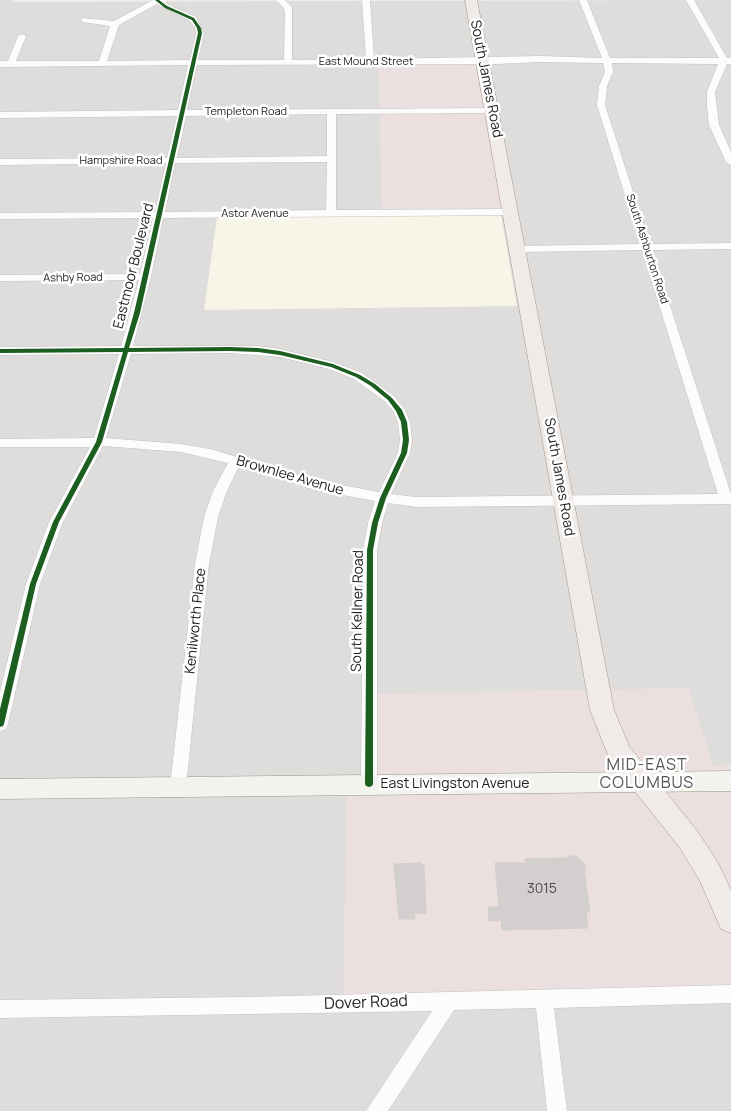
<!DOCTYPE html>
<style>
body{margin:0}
canvas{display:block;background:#efedeb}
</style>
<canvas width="731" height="1111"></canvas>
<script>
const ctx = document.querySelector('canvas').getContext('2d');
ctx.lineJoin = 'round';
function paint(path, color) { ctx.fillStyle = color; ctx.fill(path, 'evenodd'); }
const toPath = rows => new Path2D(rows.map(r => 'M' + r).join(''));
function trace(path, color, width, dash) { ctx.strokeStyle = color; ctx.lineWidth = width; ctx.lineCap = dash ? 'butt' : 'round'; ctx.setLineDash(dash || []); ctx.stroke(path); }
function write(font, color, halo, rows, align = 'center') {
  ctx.font = font + ' Manrope,sans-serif'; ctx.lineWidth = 5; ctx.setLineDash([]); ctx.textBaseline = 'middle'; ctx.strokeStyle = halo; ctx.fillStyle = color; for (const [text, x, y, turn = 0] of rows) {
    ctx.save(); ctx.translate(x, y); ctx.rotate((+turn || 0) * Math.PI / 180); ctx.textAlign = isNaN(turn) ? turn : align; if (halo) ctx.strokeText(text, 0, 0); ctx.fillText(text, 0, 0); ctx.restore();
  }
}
const residential = toPath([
 [0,0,12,0,12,2,731,0,731,765,713,766,731,991,731,1111,0,1111],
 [379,62,511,215,217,217,382,216]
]);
const commercial = toPath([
 [483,61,511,215,382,216,379,62],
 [689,688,713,766,731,765,731,991,343,1001,347,782,368,782,369,694]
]);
const education = toPath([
 [501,215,517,306,204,310,217,217]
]);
const building = toPath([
 [568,856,575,856,585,864,585,871,584,871,590,912,586,912,588,928,502,930,501,920,489,921,488,907,499,907,495,863,526,863,525,859,568,858,568,856],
 [421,863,421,865,424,865,426,913,414,914,415,919,399,919,394,864,421,863]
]);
const street = toPath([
 [153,0,168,0,165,2,169,5,196,17,204,33,198,60,284,60,285,13,284,8,276,0,285,0,292,7,292,60,366,59,362,0,370,0,374,59,541,56,602,58,579,0,587,0,610,58,719,58,686,0,694,0,727,58,731,58,731,64,727,64,715,92,719,125,731,152,731,165,726,162,709,125,707,106,707,92,718,64,612,63,613,72,607,86,605,105,650,244,731,243,731,249,652,250,731,494,731,504,416,507,388,503,382,523,377,550,377,784,375,789,369,791,363,789,361,784,363,550,368,523,375,501,315,490,239,466,227,491,218,517,209,564,186,787,184,792,178,794,172,792,170,787,195,564,204,517,213,491,228,463,181,452,103,446,63,522,40,584,8,724,6,729,0,731,0,692,26,584,49,522,90,447,0,447,0,439,94,438,119,354,0,355,0,347,121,346,139,280,0,281,0,275,140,274,153,218,0,219,0,213,155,212,166,163,0,165,0,159,167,158,177,116,0,118,0,112,178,110,188,65,0,67,0,61,8,61,18,36,22,34,26,36,16,61,99,61,110,26,82,22,82,18,114,21,153,0],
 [157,4,190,21,195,28,196,33,190,60,107,61,119,25,157,4],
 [541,62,603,63,605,72,599,86,597,105,640,244,518,246,513,249,518,252,642,250,718,494,416,497,391,494,410,453,412,440,410,422,405,410,394,396,362,373,333,362,280,349,258,346,133,346,151,277,163,218,511,215,516,212,511,209,336,210,336,114,492,113,496,110,495,108,187,110,197,65,497,64,541,62],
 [327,114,327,156,177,158,186,116,327,114],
 [327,162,326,210,165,212,175,163,327,162],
 [230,353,280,357,329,369,354,379,386,402,393,411,398,422,400,440,398,453,379,492,315,480,210,449,181,444,106,438,131,354,230,353],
 [731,985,731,1003,554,1008,567,1111,547,1111,536,1008,454,1010,388,1111,366,1111,432,1011,0,1018,0,1000,248,997,731,985]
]);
const secondary = toPath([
 [731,771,731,791,0,799,0,779,731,771]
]);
const primary = toPath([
 [465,0,477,0,614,710,629,746,698,832,718,863,731,890,731,933,721,929,700,881,680,848,610,760,590,710,465,0]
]);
const cycleway = toPath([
 [155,0,159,0,167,6,194,18,201,28,202,33,140,313,129,348,230,347,258,348,280,351,333,364,360,375,375,384,392,398,402,410,407,422,409,440,407,453,386,498,378,523,373,550,373,784,372,786,369,787,366,786,365,784,367,550,372,523,380,498,401,453,403,440,401,422,396,411,388,400,371,386,356,377,331,367,280,355,258,352,230,351,128,352,102,442,59,522,36,584,4,724,3,726,0,727,0,709,30,584,53,522,96,442,123,352,0,353,0,349,124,348,134,313,198,33,197,28,192,20,165,8,155,0]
]);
const farStreetnames = [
 ["East Mound Street",366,62],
 ["Templeton Road",246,112],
 ["Hampshire Road",121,161],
 ["Astor Avenue",255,214],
 ["South Ashburton Road",647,249,72],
 ["Ashby Road",73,278,-1]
];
const streetNames = [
 ["South James Road",486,79,79],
 ["Eastmoor Boulevard",134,266,-76],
 ["Brownlee Avenue",290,476,16],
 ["South James Road",559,477,80],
 ["South Kellner Road",358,611,-89],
 ["Kenilworth Place",196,621,-84],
 ["East Livingston Avenue",455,784]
];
const nearNumbernames = [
 ["3015",542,889]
];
const quarterNames = [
 ["MID-EAST",647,766],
 ["COLUMBUS",647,784]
];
const nearStreetnames = [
 ["Dover Road",366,1003,-2]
];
paint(residential, '#dedddc');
paint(commercial, '#ecdfdf');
paint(education, '#f7f4e8');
paint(building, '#d2cfce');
trace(building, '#d2cecc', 1);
trace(street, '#c2c2c1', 1);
trace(secondary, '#999784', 1);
trace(primary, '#a49789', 1);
paint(street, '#fdfcfc');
paint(secondary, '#f3f3ed');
paint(primary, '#f1ebe8');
paint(cycleway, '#1b5e20');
write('11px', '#212121', '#fff', farStreetnames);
write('14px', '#212121', '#fff', streetNames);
write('14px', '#4d4c4c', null, nearNumbernames);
ctx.letterSpacing = '1px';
write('16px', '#545454', '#fff', quarterNames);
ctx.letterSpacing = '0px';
write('16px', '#212121', '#fff', nearStreetnames);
</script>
